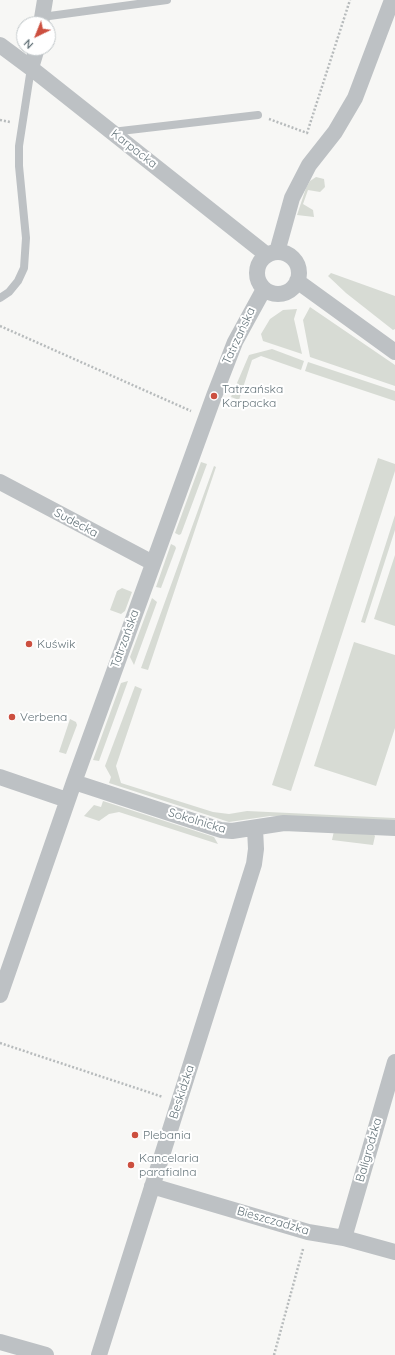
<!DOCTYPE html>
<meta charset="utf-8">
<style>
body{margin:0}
#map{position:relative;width:395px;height:1355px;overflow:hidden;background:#f7f7f5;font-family:Quicksand,sans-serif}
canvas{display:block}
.north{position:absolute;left:16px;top:16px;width:40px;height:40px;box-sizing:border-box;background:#fff;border:1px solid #c2c8ca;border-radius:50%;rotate:223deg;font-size:11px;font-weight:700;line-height:16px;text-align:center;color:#66757b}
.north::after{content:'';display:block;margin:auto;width:14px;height:18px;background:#cc4f3f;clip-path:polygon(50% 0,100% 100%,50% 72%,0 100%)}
</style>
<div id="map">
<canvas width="395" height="1355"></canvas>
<div class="north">N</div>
</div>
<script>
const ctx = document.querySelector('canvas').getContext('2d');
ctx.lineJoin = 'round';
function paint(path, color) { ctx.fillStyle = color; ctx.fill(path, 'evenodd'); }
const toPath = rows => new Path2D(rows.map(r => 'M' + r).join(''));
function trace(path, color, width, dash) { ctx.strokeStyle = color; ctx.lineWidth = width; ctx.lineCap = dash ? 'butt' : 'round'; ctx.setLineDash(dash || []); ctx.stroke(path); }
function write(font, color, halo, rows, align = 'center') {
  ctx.font = font + ' Quicksand,sans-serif'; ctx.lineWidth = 4; ctx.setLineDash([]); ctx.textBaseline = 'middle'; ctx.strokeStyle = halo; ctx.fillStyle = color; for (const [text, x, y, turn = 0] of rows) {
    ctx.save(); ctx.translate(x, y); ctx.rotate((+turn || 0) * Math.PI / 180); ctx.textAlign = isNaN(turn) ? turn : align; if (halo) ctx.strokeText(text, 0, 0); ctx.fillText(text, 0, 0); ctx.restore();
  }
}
const green = toPath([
 [316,177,324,179,325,187,320,192,308,190,303,204,313,210,314,217,297,215,306,188,310,181],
 [331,273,395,296,395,329,393,330,346,293,328,276],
 [310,307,395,365,395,386,310,357,303,320],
 [297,309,294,319,302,354,263,341,261,334,270,319,283,310],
 [272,349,304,361,301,370,261,356,252,360,239,400,231,397,249,355],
 [308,362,395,391,395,401,305,371],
 [378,458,395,464,395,471,291,791,272,785],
 [201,462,207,464,181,534,179,535,175,533],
 [214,466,216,467,148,670,141,668],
 [395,515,395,530,365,623,361,622],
 [171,544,175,546,176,548,161,588,156,587],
 [395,555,395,626,374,619],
 [122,588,132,592,125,611,121,614,110,610,117,591],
 [152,598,157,602,134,665,130,657],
 [354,642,395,655,395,728,376,786,314,766],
 [128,681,99,761,93,760,121,683],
 [135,686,142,689,116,766,121,783,213,812,229,814,247,811,395,818,395,821,270,816,229,822,109,783,111,777,105,766],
 [70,719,76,722,77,725,66,754,59,752],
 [103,801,214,837,218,844,119,812,109,814,99,821,84,816,94,805,101,807],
 [334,831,373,833,375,836,373,845,332,840]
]);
const path = toPath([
 [269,119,307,133,350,0],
 [0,120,10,122],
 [0,326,191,411],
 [0,1043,163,1097],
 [274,1355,303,1249]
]);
const lane = toPath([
 [42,17,167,0],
 [112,132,258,115],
 [0,298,9,292,18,281,24,268,26,238,19,166,19,146,31,68]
]);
const street = toPath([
 [41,24,45,0],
 [0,45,31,68,267,255],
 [31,68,37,48],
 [277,252,292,198,309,165,335,132,355,98,392,0],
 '257 273a21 21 0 1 1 42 0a21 21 0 1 1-42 0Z',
 [297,281,395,352],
 [0,482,153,563],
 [0,777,67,800],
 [74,782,221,830,232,831,284,823,395,828],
 [0,995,74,782,214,396,235,342,264,289],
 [152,1186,308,1232,344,1238,395,1252],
 [344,1238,395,1062],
 [0,1342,46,1355],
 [99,1355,254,864,256,849,255,828]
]);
const markers = [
 [214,396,4,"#cc4f3f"],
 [29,644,4,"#cc4f3f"],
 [12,717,4,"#cc4f3f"],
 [135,1135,4,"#cc4f3f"],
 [131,1165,4,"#cc4f3f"]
];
const streetNames = [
 ["Karpacka",134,149,38],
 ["Tatrzańska",239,336,-65],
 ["Sudecka",76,523,28],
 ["Tatrzańska",125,639,-70],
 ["Sokolnicka",197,821,17],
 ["Beskidzka",182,1092,-72],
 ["Baligrodzka",369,1150,-74],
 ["Bieszczadzka",273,1221,16]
];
const poiNames = [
 ["Tatrzańska",222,389],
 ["Karpacka",222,403],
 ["Kuświk",37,644],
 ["Verbena",20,717],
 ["Plebania",143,1135],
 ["Kancelaria",139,1158],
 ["parafialna",139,1172]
];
paint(green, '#d7dbd4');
trace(path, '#b7bbbc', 2.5, [2, 2]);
trace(lane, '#bdc1c4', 8);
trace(street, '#bdc1c4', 16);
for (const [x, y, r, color] of markers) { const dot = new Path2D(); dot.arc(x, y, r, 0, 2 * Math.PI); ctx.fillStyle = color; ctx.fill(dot); trace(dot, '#fff', 1.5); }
write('12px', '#66757b', '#fff', streetNames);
write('12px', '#66757b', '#fff', poiNames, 'left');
</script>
